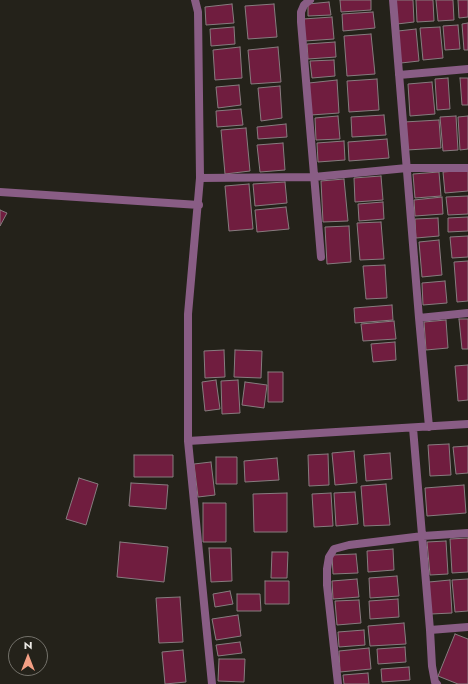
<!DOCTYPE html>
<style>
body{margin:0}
#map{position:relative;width:468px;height:684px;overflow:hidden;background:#24221a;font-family:Jost,sans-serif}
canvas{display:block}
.north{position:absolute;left:8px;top:636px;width:40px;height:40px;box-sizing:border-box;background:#24221a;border:1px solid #74726b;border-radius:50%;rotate:0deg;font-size:11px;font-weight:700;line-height:16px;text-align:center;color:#eceae5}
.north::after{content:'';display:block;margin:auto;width:14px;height:18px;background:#f39f84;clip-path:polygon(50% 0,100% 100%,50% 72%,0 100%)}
</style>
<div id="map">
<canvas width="468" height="684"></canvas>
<div class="north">N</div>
</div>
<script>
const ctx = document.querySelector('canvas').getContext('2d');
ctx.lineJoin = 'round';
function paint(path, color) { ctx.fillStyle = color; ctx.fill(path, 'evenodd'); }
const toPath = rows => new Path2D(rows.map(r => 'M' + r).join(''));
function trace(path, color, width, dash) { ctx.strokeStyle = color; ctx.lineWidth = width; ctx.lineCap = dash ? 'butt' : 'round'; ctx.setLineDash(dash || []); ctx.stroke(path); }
const building = toPath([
 [340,0,371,0,371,10,341,12,340,0],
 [396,0,413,0,414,22,397,24,396,0],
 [416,0,433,0,434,21,417,22,416,0],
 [436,0,453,0,454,20,438,21,436,0],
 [458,0,468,0,468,17,459,18,458,0],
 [329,2,331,15,308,16,308,4,329,2],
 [232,4,234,23,206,25,205,7,232,4],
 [274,4,277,37,248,39,245,6,274,4],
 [373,12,375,28,343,31,342,14,373,12],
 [332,17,334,39,305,41,303,19,332,17],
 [468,23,468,50,464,50,462,24,468,23],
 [458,25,460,49,445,50,443,26,458,25],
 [234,27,235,44,211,46,210,29,234,27],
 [440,27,443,58,423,60,420,28,440,27],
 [416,29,419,61,401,63,398,31,416,29],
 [371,34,375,74,347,76,344,36,371,34],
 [335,42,336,57,308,59,307,44,335,42],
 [240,47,242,78,215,80,213,50,240,47],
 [278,47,281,82,251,84,248,50,278,47],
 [334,60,335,76,312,78,310,61,334,60],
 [448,78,450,109,437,110,435,79,448,78],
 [460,78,468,78,468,105,462,105,460,78],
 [377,79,379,110,349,112,347,81,377,79],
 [337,80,339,113,311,115,309,83,337,80],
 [432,82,435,114,410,116,408,84,432,82],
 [239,85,241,105,218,108,216,87,239,85],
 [280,86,282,118,261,121,258,88,280,86],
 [241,109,243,125,217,127,216,111,241,109],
 [384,115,386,135,352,137,351,117,384,115],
 [338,116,340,139,316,140,315,118,338,116],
 [456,116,458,150,443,151,440,117,456,116],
 [468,116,468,149,460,150,458,117,468,116],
 [439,120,441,148,407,150,404,122,439,120],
 [286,124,287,137,258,139,257,127,286,124],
 [246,128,250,171,225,174,221,130,246,128],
 [387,139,389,158,349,161,348,142,387,139],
 [344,141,345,160,318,162,317,143,344,141],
 [283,143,285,170,260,172,257,145,283,143],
 [468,170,468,191,445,193,443,172,468,170],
 [439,172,441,196,415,198,413,174,439,172],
 [381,176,383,200,355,202,354,178,381,176],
 [344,179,348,221,323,222,321,181,344,179],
 [285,182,287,203,255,206,253,184,285,182],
 [249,184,253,229,229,231,225,186,249,184],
 [468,196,468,214,448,215,446,197,468,196],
 [442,197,443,214,415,216,414,200,442,197],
 [383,202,384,219,359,221,358,204,383,202],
 [286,207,289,229,257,232,255,210,286,207],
 [0,210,7,213,0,226,0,210],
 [468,217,468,231,448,232,448,218,468,217],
 [438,218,439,236,416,238,415,219,438,218],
 [381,222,384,259,360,260,357,223,381,222],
 [349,226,351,262,327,264,325,227,349,226],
 [468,236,468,257,452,258,450,237,468,236],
 [439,240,442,275,422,277,419,242,439,240],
 [468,261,468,301,457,302,454,262,468,261],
 [385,265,387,298,366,299,363,266,385,265],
 [445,281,447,303,423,305,422,283,445,281],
 [392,305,393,320,355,323,354,308,392,305],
 [459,319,468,319,468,349,462,349,459,319],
 [446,320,448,348,426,350,424,322,446,320],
 [394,321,396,339,363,341,361,324,394,321],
 [395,342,396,360,373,362,371,344,395,342],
 [224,350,225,377,205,378,204,351,224,350],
 [235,350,262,351,261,378,234,377,235,350],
 [468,365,468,400,458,401,455,366,468,365],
 [268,372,283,372,283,402,268,402,268,372],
 [216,380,220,409,205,411,202,382,216,380],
 [238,380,240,413,222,414,221,381,238,380],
 [245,382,267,385,264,408,242,405,245,382],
 [449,444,451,475,430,476,428,445,449,444],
 [468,446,468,473,456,474,453,447,468,446],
 [354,451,357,483,335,485,332,453,354,451],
 [390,453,392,479,366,481,364,455,390,453],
 [328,454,329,485,309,486,308,455,328,454],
 [134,455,173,455,173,477,134,477,134,455],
 [216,457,237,457,237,484,216,484,216,457],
 [277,458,279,480,245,482,244,461,277,458],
 [211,462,215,495,198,497,194,464,211,462],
 [79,478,98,484,86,525,66,519,79,478],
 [131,483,168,485,166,509,129,506,131,483],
 [386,484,390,525,364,526,361,486,386,484],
 [464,485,466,513,427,516,425,488,464,485],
 [355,492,358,524,336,526,334,493,355,492],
 [287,493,287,532,254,532,253,494,287,493],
 [331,493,333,526,314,527,312,494,331,493],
 [203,503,226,503,226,542,203,542,203,503],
 [468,538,468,572,452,573,450,539,468,538],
 [446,541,448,574,430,575,427,542,446,541],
 [120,542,168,547,164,582,117,577,120,542],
 [209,548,231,548,232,581,211,582,209,548],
 [393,549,394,570,368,572,367,551,393,549],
 [272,552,288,552,287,578,271,578,272,552],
 [356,554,358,573,333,574,332,555,356,554],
 [397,576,399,596,370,598,369,578,397,576],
 [357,579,359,597,333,599,332,581,357,579],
 [468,579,468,611,455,612,452,580,468,579],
 [450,580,452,613,431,614,429,582,450,580],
 [265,581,289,581,289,604,265,604,265,581],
 [230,591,233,604,215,607,213,594,230,591],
 [237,594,260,594,261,611,237,611,237,594],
 [180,597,183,642,159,643,156,598,180,597],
 [398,599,399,617,370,619,369,601,398,599],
 [359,600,361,623,337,625,335,601,359,600],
 [238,615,241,636,216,640,212,619,238,615],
 [404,623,406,644,370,646,368,626,404,623],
 [364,630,365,645,339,647,338,632,364,630],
 [455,634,468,639,468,684,458,684,438,676,455,634],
 [240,642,242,653,218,656,216,645,240,642],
 [405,647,406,662,378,664,377,649,405,647],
 [369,648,371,669,340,672,339,651,369,648],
 [183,650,186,682,165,684,162,652,183,650],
 [219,659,245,659,244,682,218,681,219,659],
 [409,667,410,680,382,682,381,669,409,667],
 [368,673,369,684,344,684,343,675,368,673]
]);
const minor = toPath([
 [195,0,198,12,200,178,188,314,188,441,212,684],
 [310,0,304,5,301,12,301,22,321,257],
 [393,0,419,318,468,313],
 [399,75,468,69],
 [200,178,314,177,407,168,468,168],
 [0,192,199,205],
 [419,318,429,427],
 [413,428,430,630,432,666,435,682,437,684],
 [188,441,468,424],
 [430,630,468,627],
 [338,684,327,585,327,569,329,557,334,549,349,545,423,536,468,533]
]);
paint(building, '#701d3f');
trace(building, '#877c7f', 1);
trace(minor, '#895d85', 8);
</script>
